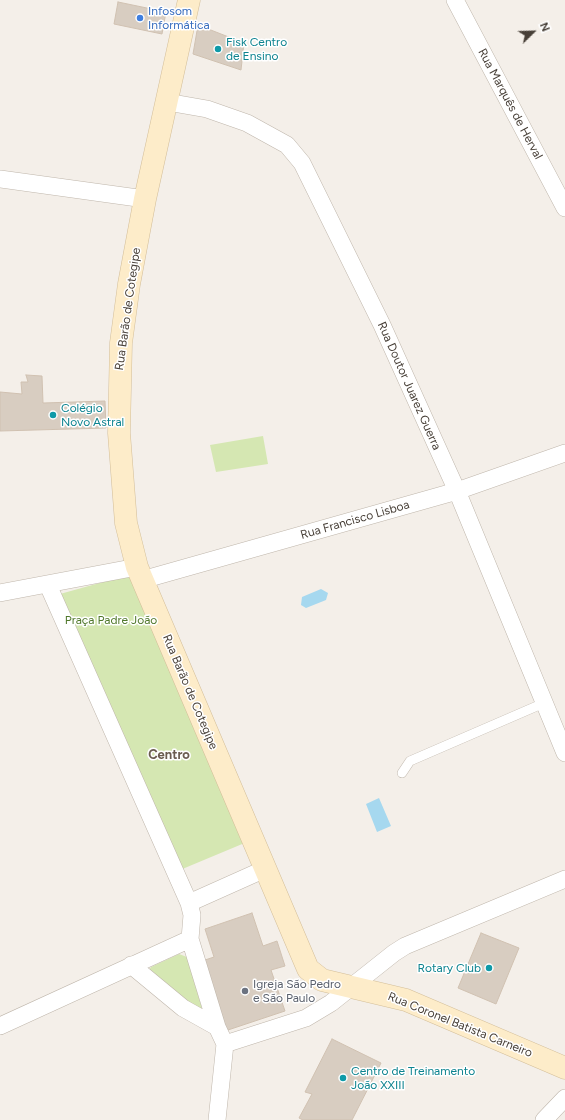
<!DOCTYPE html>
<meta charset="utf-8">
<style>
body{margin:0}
#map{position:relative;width:565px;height:1120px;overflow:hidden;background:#f4efe9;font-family:Figtree,sans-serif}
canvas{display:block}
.north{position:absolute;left:513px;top:12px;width:40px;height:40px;-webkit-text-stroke:3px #fff;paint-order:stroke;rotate:67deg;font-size:11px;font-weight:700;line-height:16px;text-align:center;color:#473f37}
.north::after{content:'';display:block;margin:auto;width:14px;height:18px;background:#473f37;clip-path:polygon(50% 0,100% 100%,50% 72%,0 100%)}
</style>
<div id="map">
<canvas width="565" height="1120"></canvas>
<div class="north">N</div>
</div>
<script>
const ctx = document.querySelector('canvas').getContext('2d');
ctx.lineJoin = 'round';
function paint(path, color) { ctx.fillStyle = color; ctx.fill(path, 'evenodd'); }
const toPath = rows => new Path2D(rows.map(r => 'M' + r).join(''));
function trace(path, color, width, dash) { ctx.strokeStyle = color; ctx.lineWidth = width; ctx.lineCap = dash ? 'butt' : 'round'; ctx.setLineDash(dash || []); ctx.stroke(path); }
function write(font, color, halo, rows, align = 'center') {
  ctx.font = font + ' Figtree,sans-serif'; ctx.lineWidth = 3; ctx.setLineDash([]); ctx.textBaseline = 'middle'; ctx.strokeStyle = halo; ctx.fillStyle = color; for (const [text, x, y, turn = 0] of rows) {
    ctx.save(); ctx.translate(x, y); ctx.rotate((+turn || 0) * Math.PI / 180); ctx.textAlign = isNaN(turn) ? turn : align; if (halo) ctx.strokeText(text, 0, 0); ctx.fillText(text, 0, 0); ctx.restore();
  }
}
const green = toPath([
 [263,436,268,464,216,472,210,445],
 [132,574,247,842,180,870,60,594],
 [179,954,187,957,202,1008,199,1012,149,970,151,967]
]);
const water = toPath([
 [321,589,328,593,326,600,306,608,301,605,302,597],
 [379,798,391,826,377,832,366,804]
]);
const building = toPath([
 [118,2,166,12,162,34,114,24,118,2],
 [198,25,244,43,241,70,193,54,198,25],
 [26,375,42,376,43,403,105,401,106,428,0,431,0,392,22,394,21,382,28,382,26,375],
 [252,913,263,946,277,941,285,966,271,970,285,1011,225,1031,202,961,214,957,205,929,252,913],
 [481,933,519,948,496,1004,458,988,481,933],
 [332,1039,381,1063,352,1120,303,1120,299,1118,312,1094,305,1092,332,1039]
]);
const lane = toPath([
 [402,773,410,761,544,703]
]);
const street = toPath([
 [455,0,565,208],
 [167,102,207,109,247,123,287,145,302,163,382,325,457,491,565,753],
 [0,179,145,199],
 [142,580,457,491,565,453],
 [48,585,189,903,192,915,190,939,217,1027,225,1044],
 [0,593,137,567],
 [189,903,265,869],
 [131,965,183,1008,217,1027],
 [0,1026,190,939],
 [225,1044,306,1018,331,1003,394,953,405,946,565,879],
 [217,1120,225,1044],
 [544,1120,565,1098]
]);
const secondary = toPath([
 [189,0,145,199,129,284,121,343,119,433,126,523,137,567,308,969,322,980,406,1000,565,1068]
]);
const markers = [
 [140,18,4,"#3f7fe0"],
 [218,49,4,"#0f9aa8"],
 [53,415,4,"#0f9aa8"],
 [489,968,4,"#0f9aa8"],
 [245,991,4,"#6b7280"],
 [343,1078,4,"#0f9aa8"]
];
const shopNames = [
 ["Infosom",148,11],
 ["Informática",148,25]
];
const cultureNames = [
 ["Fisk Centro",226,42],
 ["de Ensino",226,56],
 ["Colégio",61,408],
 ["Novo Astral",61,422],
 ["Rotary Club",481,968,"right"],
 ["Centro de Treinamento",351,1071],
 ["João XXIII",351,1085]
];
const streetNames = [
 ["Rua Marquês de Herval",510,104,62],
 ["Rua Barão de Cotegipe",128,309,-82],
 ["Rua Doutor Juarez Guerra",409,386,66],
 ["Rua Francisco Lisboa",355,520,-16],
 ["Rua Barão de Cotegipe",190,692,67],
 ["Rua Coronel Batista Carneiro",460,1025,22]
];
const parkNames = [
 ["Praça Padre João",111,620]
];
const worshipNames = [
 ["Igreja São Pedro",253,984],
 ["e São Paulo",253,998]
];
const neighbourhoodNames = [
 ["Centro",169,755]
];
paint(green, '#d5e7b2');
paint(water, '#a6d8ef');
paint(building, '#d8cdc1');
trace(building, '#d0c1b1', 1);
trace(lane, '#bfb6ab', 10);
trace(street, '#bfb6ab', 18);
trace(secondary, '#d3be99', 23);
trace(lane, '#fff', 9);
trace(street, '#fff', 17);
trace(secondary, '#fdecc9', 22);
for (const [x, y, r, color] of markers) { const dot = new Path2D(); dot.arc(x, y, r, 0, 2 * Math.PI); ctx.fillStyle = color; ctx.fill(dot); trace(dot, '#fff', 1.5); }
write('12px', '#366cbe', '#fff', shopNames, 'left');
write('12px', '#0d838f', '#fff', cultureNames, 'left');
write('12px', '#473f37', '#fff', streetNames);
write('12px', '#50782b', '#fff', parkNames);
write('12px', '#5b616d', '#fff', worshipNames, 'left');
write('bold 13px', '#6a5c4f', '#fff', neighbourhoodNames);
</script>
